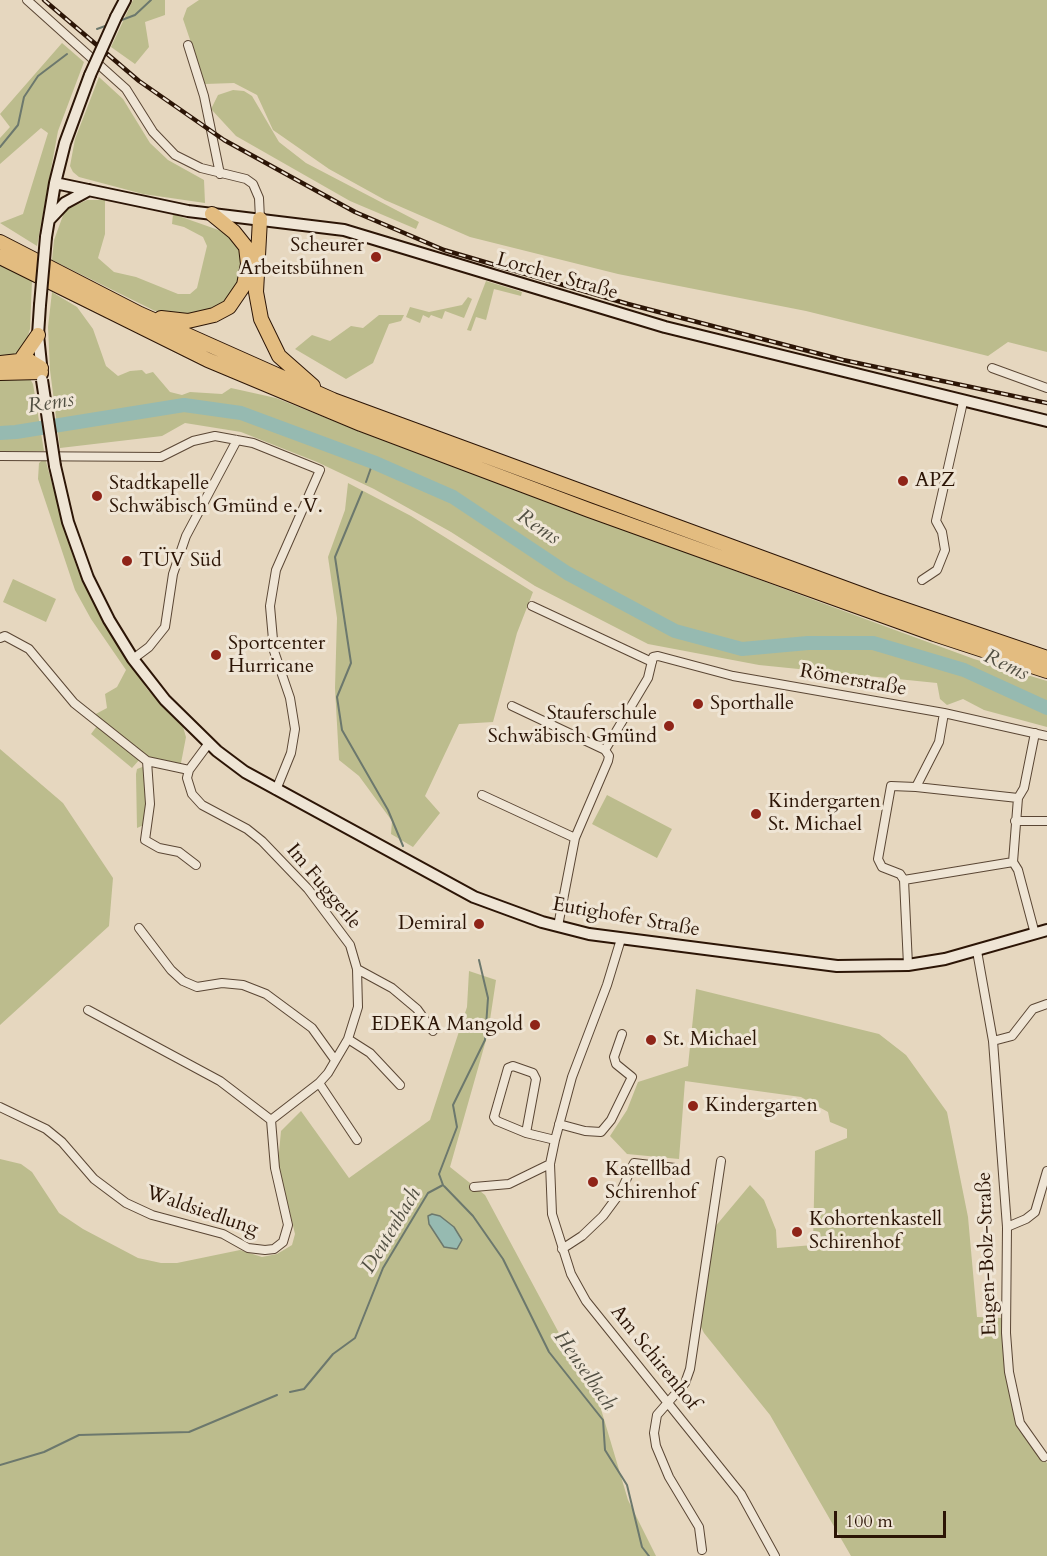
<!DOCTYPE html>
<meta charset="utf-8">
<style>
body{margin:0}
#map{position:relative;width:1047px;height:1556px;overflow:hidden;background:#e6d7bf;font-family:Cardo,serif}
canvas{display:block}
.scale{position:absolute;left:834px;top:1511px;width:112px;height:27px;box-sizing:border-box;border:3px solid #2c1506;border-top:0;padding-left:8px;font-size:18px;line-height:21px;white-space:nowrap;color:#2c1506;-webkit-text-stroke:4px #efe5d5;paint-order:stroke}
</style>
<div id="map">
<canvas width="1047" height="1556"></canvas>
<div class="scale">100 m</div>
</div>
<script>
const ctx = document.querySelector('canvas').getContext('2d');
ctx.lineJoin = 'round';
function paint(path, color) { ctx.fillStyle = color; ctx.fill(path, 'evenodd'); }
const toPath = rows => new Path2D(rows.map(r => 'M' + r).join(''));
function trace(path, color, width, dash) { ctx.strokeStyle = color; ctx.lineWidth = width; ctx.lineCap = dash ? 'butt' : 'round'; ctx.setLineDash(dash || []); ctx.stroke(path); }
function write(font, color, halo, rows, align = 'center') {
  ctx.font = font + ' Cardo,serif'; ctx.lineWidth = 6; ctx.setLineDash([]); ctx.textBaseline = 'middle'; ctx.strokeStyle = halo; ctx.fillStyle = color; for (const [text, x, y, turn = 0] of rows) {
    ctx.save(); ctx.translate(x, y); ctx.rotate((+turn || 0) * Math.PI / 180); ctx.textAlign = isNaN(turn) ? turn : align; if (halo) ctx.strokeText(text, 0, 0); ctx.fillText(text, 0, 0); ctx.restore();
  }
}
const green = toPath([
 [133,0,165,0,165,15,145,22,149,47,135,64,111,47],
 [199,0,1047,0,1047,352,1008,342,988,356,806,311,618,274,470,237,385,200,329,169,273,130,257,95,234,83,205,84,183,19,187,8],
 [62,43,84,62,58,131,37,246,0,223,23,214,48,133,41,128,0,164,0,138,10,127,0,114],
 [99,77,123,99,150,143,168,160,204,180,205,203,143,194,79,177,73,172,70,166,75,139],
 [233,90,244,91,252,96,279,142,306,163,419,222,416,229,350,201,236,136,211,109,218,95],
 [87,200,105,200,105,234,98,258,114,272,136,277,178,294,190,294,197,288,207,246,203,237,184,227,172,224,173,214,227,233,236,243,243,257,240,280,229,299,215,310,200,315,179,315,155,311,52,260,54,240,65,210],
 [0,265,32,281,30,329,26,342,17,353,8,358,0,358],
 [486,281,522,292,521,296,494,289,486,320,476,317,471,331,467,330],
 [52,292,77,307,93,329,106,366,118,376,130,371,142,370,146,374,153,372,170,392,182,395,190,392,222,394,231,388,276,398,374,437,895,630,974,659,1047,681,1047,727,984,710,963,699,947,705,940,699,937,683,759,665,648,644,535,586,451,532,374,489,317,462,241,432,185,423,162,436,60,448,50,370,48,327],
 [468,297,472,299,464,318,445,311,442,319,431,315,429,318,423,315,420,323,406,317,410,307,429,312,462,305],
 [379,315,404,315,401,321,389,324,373,363,346,379,295,349,312,335,330,341,351,326,363,328],
 [0,375,29,377,33,384,44,451,0,452],
 [45,458,67,538,78,571,96,608,147,689,183,727,186,737,181,763,160,763,145,758,92,716,107,708,105,694,117,687,126,670,91,619,75,590,38,479,39,463],
 [348,483,411,516,533,592,517,633,493,722,459,724,425,796,440,813,413,847,391,834,392,821,359,776,339,760,335,688,337,618,328,557,345,510],
 [13,579,56,599,46,622,3,602],
 [97,726,140,759,132,768,91,734],
 [0,749,63,803,113,878,109,926,0,1025],
 [145,766,148,788,146,824,137,828,136,774,137,769],
 [607,795,672,829,657,858,592,824],
 [469,971,496,980,488,1033,450,1167,485,1195,567,1348,595,1389,628,1500,656,1556,0,1556,0,1159,21,1164,32,1172,59,1213,83,1229,138,1258,161,1263,177,1263,240,1250,262,1257,277,1254,292,1245,295,1234,278,1163,281,1131,301,1111,349,1178,430,1120,467,1007],
 [696,989,879,1034,906,1055,947,1112,968,1217,977,1317,1004,1318,1008,1385,1018,1429,1047,1463,1047,1556,851,1556,770,1415,704,1333,700,1325,714,1228,750,1185,764,1200,776,1230,777,1248,813,1245,815,1151,847,1138,847,1129,830,1122,828,1112,801,1097,685,1081,679,1159,627,1154,610,1136,627,1110,638,1082,688,1066]
]);
const water = toPath([
 [432,1214,440,1216,454,1227,462,1240,457,1249,444,1247,429,1224,428,1216,432,1214]
]);
const stream = toPath([
 [119,21,135,15,151,0],
 [97,29,108,25],
 [0,147,18,125,24,97,38,76,67,54],
 [366,482,373,462],
 [362,492,335,557,351,663,337,697,342,730,388,810,403,846],
 [444,1186,473,1216,503,1259,549,1352,603,1420,605,1450,627,1485,642,1547,649,1556],
 [290,1392,304,1389,333,1354,355,1338,383,1268,428,1193,443,1185,439,1174,457,1127,453,1105,485,1040,488,998,479,960],
 [0,1465,44,1452,79,1435,189,1432,277,1395]
]);
const river = toPath([
 [0,433,16,432,184,405,241,413,373,462,453,497,567,573,675,631,742,649,808,643,873,643,964,670,1047,708]
]);
const street = toPath([
 [27,0,126,89,153,132,175,155,201,168,246,179,253,184,259,198,260,219],
 [188,45,204,96,220,174],
 [992,368,1047,388],
 [0,456,161,457,193,441,215,436,253,443,320,470,276,570,270,606,274,651,290,698,295,729,291,753,276,790],
 [922,580,937,570,945,550,942,532,936,521,963,402],
 [532,606,652,662],
 [0,638,5,636,29,649,74,703,147,761,189,770],
 [133,659,149,647,165,627,173,574,186,536,237,440],
 [512,706,605,750,648,678,653,657,658,656,733,676,944,713,1047,736],
 [1035,733,1024,788,1018,798,1013,862,1018,870,1035,934],
 [147,761,150,804,145,840,159,848,179,852,196,865],
 [916,787,1018,798],
 [482,795,575,838],
 [1015,821,1047,821],
 [904,880,1013,862],
 [558,926,575,838,608,761,609,756,605,750],
 [139,928,171,970,183,981,197,987,222,983,243,985,266,994,312,1028,335,1060],
 [621,939,607,985,572,1077,555,1140,550,1164,552,1214,571,1274,586,1301,741,1494,775,1556],
 [977,951,993,1041,1007,1227,1006,1333,1009,1372,1020,1423,1044,1457],
 [908,965,904,880,900,874,882,867,878,859,891,786,916,787,939,742,944,713],
 [357,969,392,988,417,1009,433,1031],
 [88,1010,220,1081,271,1120],
 [348,1039,370,1053,400,1085],
 [993,1041,1012,1036,1033,1009,1047,1004],
 [319,1083,357,1140],
 [0,1107,46,1129,62,1142,94,1179,126,1203,152,1215,223,1234,248,1248,265,1250,274,1249,283,1242,288,1225,275,1168,271,1120,319,1083,328,1073,348,1039,358,1007,357,969,350,945,308,889,262,841,247,829,202,805,192,794,187,778,189,770,209,743],
 [559,1124,585,1131,601,1132,611,1120,632,1077,616,1064,614,1057,622,1034],
 [526,1133,536,1079,533,1073,513,1066,508,1068,494,1117,497,1121,526,1133,555,1140],
 [474,1187,509,1184,550,1164],
 [1007,1227,1026,1219,1035,1212,1047,1171],
 [562,1249,582,1236,603,1216,620,1193,634,1163,675,1168],
 [702,1550,699,1527,669,1477,656,1446,654,1433,657,1415,685,1383,690,1369,721,1161]
]);
const secondary = toPath([
 [116,17,125,0],
 [55,183,188,211,344,230,665,327,1047,421],
 [49,220,65,203,89,190],
 [46,237,55,183,65,143,90,75],
 [40,305,38,335,42,374],
 [55,466,68,522,88,578,109,620,133,659,165,700,217,751,245,772,474,897,542,922,589,934,837,966,908,965,945,959,1047,930]
]);
const highway = toPath([
 [260,219,256,292,261,319,279,356,313,386],
 [0,242,140,314,333,400,877,600,1047,658],
 [0,257,208,360,361,424,589,510,934,634,1047,671],
 [161,318,188,321,214,315,229,307,244,285,248,264,246,247,234,232,212,214],
 [20,361,38,335],
 [0,363,28,360,41,368],
 [0,373,41,372]
]);
const rail = toPath([
 [44,0,139,81,224,140,355,212,444,250,628,304,843,360,1047,403]
]);
const secondaryBridge = toPath([
 [90,75,116,17],
 [40,305,46,237],
 [42,380,55,466]
]);
const markers = [
 [376,257,6,"#8f2418"],
 [903,481,6,"#8f2418"],
 [97,496,6,"#8f2418"],
 [127,561,6,"#8f2418"],
 [216,655,6,"#8f2418"],
 [698,704,6,"#8f2418"],
 [669,726,6,"#8f2418"],
 [756,814,6,"#8f2418"],
 [479,924,6,"#8f2418"],
 [535,1025,6,"#8f2418"],
 [651,1040,6,"#8f2418"],
 [693,1106,6,"#8f2418"],
 [593,1182,6,"#8f2418"],
 [797,1232,6,"#8f2418"]
];
const poiNames = [
 ["Scheurer",364,246,"right"],
 ["Arbeitsbühnen",364,269,"right"],
 ["APZ",915,481],
 ["Stadtkapelle",109,484],
 ["Schwäbisch Gmünd e. V.",109,507],
 ["TÜV Süd",139,561],
 ["Sportcenter",228,644],
 ["Hurricane",228,667],
 ["Sporthalle",710,704],
 ["Stauferschule",657,714,"right"],
 ["Schwäbisch Gmünd",657,737,"right"],
 ["Kindergarten",768,802],
 ["St. Michael",768,825],
 ["Demiral",467,924,"right"],
 ["EDEKA Mangold",523,1025,"right"],
 ["St. Michael",663,1040],
 ["Kindergarten",705,1106],
 ["Kastellbad",605,1170],
 ["Schirenhof",605,1193],
 ["Kohortenkastell",809,1220],
 ["Schirenhof",809,1243]
];
const streetNames = [
 ["Lorcher Straße",557,277,16],
 ["Römerstraße",853,681,10],
 ["Im Fuggerle",323,887,50],
 ["Eutighofer Straße",626,918,10],
 ["Waldsiedlung",202,1212,19],
 ["Eugen-Bolz-Straße",988,1254,-92],
 ["Am Schirenhof",654,1358,51]
];
const waterNames = [
 ["Rems",51,404,-9],
 ["Rems",538,528,34],
 ["Rems",1006,666,25],
 ["Deutenbach",392,1231,-59],
 ["Heuselbach",584,1371,55]
];
paint(green, '#bcbc8d');
paint(water, '#96bab1');
trace(water, '#6c786d', 1.5);
trace(stream, '#6c786d', 2);
trace(river, '#96bab1', 14);
trace(street, '#5a4634', 10);
trace(secondary, '#2c1506', 14);
trace(highway, '#2c1506', 16);
trace(street, '#efe5d5', 8);
trace(secondary, '#efe5d5', 10);
trace(highway, '#e3bc80', 14);
trace(rail, '#2c1506', 4.5);
trace(rail, '#efe5d5', 2, [7]);
trace(secondaryBridge, '#2c1506', 14, []);
trace(secondaryBridge, '#efe5d5', 10);
for (const [x, y, r, color] of markers) { const dot = new Path2D(); dot.arc(x, y, r, 0, 2 * Math.PI); ctx.fillStyle = color; ctx.fill(dot); trace(dot, '#efe5d5', 2); }
write('20px', '#2c1506', '#efe5d5', poiNames, 'left');
write('20px', '#2c1506', '#efe5d5', streetNames);
write('italic 21px', '#514f42', '#efe5d5', waterNames);
</script>
